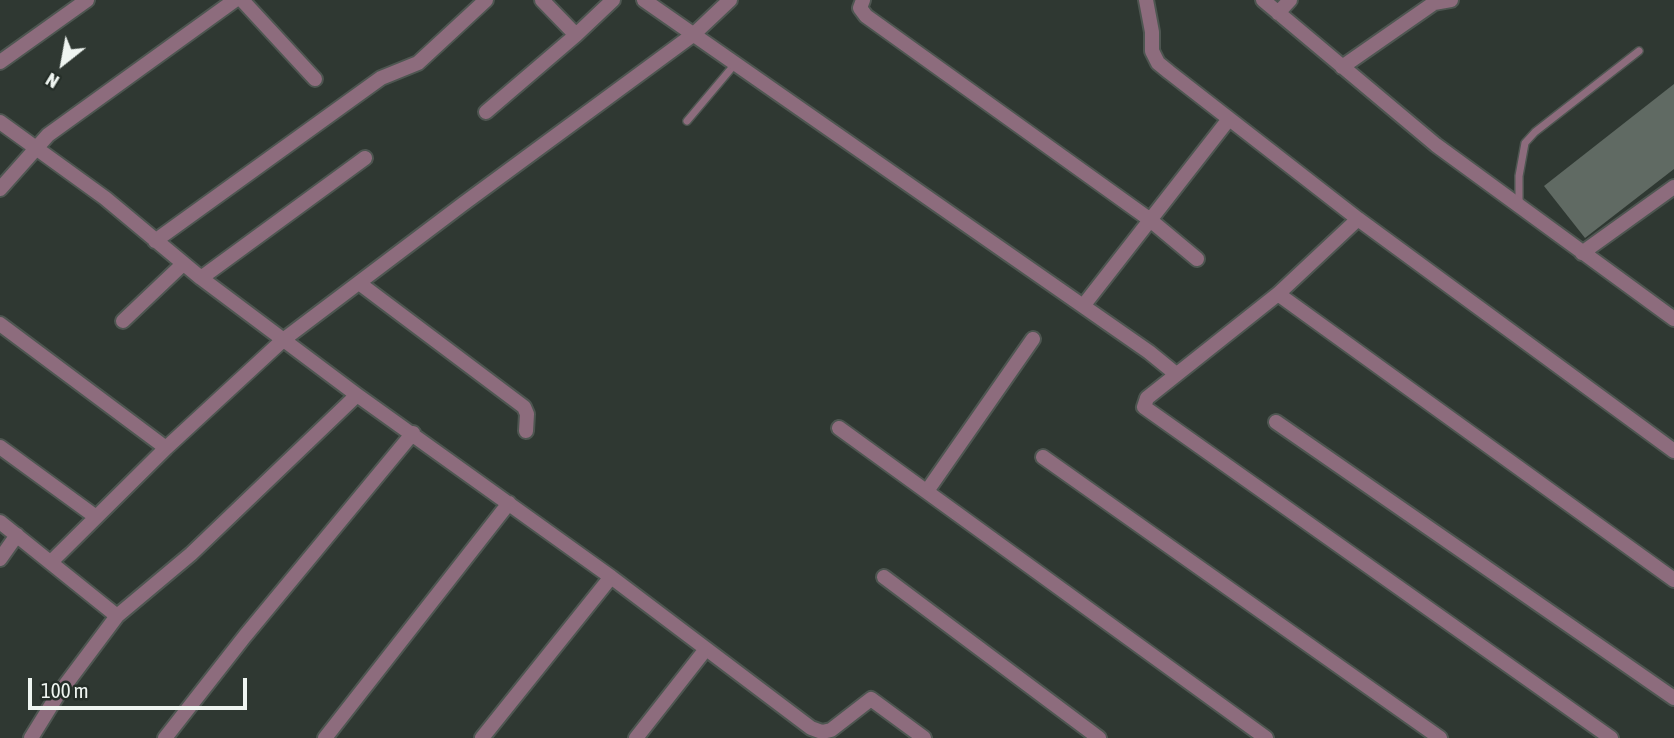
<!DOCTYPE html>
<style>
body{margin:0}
#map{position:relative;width:1674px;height:738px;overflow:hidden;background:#2f3832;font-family:"Asap Condensed",sans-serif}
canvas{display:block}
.north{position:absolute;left:28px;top:28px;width:70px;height:70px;-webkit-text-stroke:5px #252e28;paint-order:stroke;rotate:211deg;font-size:19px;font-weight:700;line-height:28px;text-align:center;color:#eff5f1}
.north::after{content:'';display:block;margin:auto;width:24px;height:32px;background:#eff5f1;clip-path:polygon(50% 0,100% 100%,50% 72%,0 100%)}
.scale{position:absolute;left:28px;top:678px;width:219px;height:32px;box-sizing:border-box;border:4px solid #eff5f1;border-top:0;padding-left:9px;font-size:21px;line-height:24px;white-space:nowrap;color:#eff5f1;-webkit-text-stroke:5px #252e28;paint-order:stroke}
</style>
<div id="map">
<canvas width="1674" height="738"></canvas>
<div class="north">N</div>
<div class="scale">100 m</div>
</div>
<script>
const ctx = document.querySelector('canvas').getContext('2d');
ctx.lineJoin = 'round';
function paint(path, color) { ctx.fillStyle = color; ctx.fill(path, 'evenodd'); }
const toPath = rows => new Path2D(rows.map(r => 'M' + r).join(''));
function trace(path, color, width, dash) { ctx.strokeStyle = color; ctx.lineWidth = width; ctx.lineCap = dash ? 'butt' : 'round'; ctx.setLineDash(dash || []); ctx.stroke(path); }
const building = toPath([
 [1674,84,1674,169,1585,238,1544,186]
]);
const service = toPath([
 [687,121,735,64],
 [1519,206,1519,176,1525,143,1535,132,1639,51]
]);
const minor = toPath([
 [242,0,315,79],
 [542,0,576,35,613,0],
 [644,0,1149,352,1176,374],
 [863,0,860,8,866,16,1149,219,1197,259],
 [1146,0,1152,32,1152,51,1158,63,1169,72,1358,219,1674,451],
 [1263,0,1436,145,1674,319],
 [1278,13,1290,0],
 [0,62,87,0],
 [1342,67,1434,3,1451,0],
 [486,112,576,35],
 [0,122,105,198,201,278,357,395,611,577,811,728,822,732,831,730,871,699,924,738],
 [0,189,48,135,235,0],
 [1358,219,1278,294,1147,398,1144,407,1611,738],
 [155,241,381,78,418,63,486,0],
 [1582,253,1674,187],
 [201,278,365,158],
 [359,283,524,407,527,414,526,431],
 [1278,294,1674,580],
 [1083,306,1229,119],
 [123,321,183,264],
 [0,324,166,448],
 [1276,422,1674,698],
 [839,428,1266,738],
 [0,447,96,517],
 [1043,457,1440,738],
 [927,491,1033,339],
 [0,522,117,616],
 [0,559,17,535],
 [51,562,166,448,283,340,463,204,694,34,730,0],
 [884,577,1099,738],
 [31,738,57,696,117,616,191,554,357,395],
 [165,738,245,636,413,433],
 [325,738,509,503],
 [482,738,611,577],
 [636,738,706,649]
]);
paint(building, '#606a63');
trace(service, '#4e5651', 10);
trace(minor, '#4e5651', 18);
trace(service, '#8d6c7d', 7);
trace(minor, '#8d6c7d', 14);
</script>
